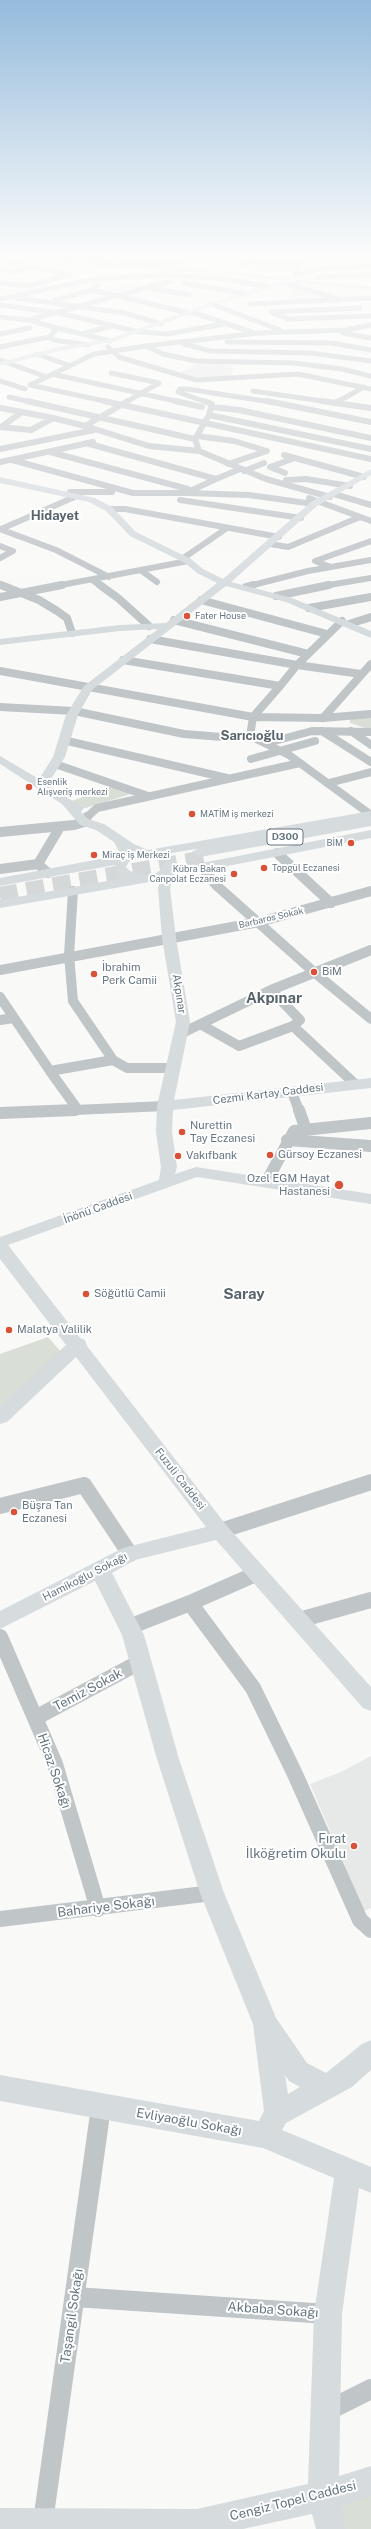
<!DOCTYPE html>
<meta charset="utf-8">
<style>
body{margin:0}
canvas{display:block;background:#f9f9f7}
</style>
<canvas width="371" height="2529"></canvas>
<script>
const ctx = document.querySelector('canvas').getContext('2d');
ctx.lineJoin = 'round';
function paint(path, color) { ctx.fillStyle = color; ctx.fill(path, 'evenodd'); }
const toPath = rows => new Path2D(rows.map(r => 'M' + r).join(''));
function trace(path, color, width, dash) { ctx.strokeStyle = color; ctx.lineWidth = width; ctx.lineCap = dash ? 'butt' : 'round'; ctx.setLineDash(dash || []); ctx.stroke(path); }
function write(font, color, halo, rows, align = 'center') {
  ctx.font = font + ' "Public Sans",sans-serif'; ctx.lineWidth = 4; ctx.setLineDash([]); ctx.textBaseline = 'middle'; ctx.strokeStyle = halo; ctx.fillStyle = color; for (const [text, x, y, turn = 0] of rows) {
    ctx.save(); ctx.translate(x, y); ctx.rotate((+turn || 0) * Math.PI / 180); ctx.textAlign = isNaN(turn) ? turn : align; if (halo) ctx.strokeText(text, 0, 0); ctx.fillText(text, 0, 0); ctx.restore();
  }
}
const built = toPath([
 [295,286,335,299,298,301,285,296,293,294,283,291],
 [200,362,233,365,232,377,199,379,177,375],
 [371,1756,371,1908,364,1911,310,1784,341,1772]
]);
const green = toPath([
 [273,261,299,263,290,271,252,270],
 [371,716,371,730,350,723,350,719],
 [113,786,131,794,79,810,69,802],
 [48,1337,61,1352,0,1410,0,1354],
 [371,2481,371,2529,331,2529,323,2496]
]);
const highwayTunnel = toPath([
 [0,896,205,859]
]);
const streetFar6 = toPath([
 [27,255,154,263,205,259,248,261],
 [242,264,248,261,301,262,295,275],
 [0,269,14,272,31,267,8,262],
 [295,275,317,269,371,266],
 [318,277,371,275],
 [0,283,29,286,71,274,31,267],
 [184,283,247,294],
 [283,283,337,298],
 [150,288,189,295],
 [92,290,189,313],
 [17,298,125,313,161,324],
 [0,299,95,279,164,275,220,278,269,287],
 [55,300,92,290,98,285],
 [212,304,280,330],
 [250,304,371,298],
 [0,305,59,313,139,332],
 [360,308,271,312,288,319,371,316],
 [191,312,252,332],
 [0,317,29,320,53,327,55,331,49,337,0,347],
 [29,320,171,281],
 [371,325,345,330,259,333,146,346,163,354,196,361,294,363,342,369,371,376],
 [53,327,82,334],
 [141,332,167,334,225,324],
 [343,333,371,338],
 [0,334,30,328],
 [49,337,54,340,88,345],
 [110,341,82,334,111,326],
 [227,342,332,343,371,350],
 [184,344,211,351,310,353,371,361],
 [108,347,119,357,196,380,298,374,371,389],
 [37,354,68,365],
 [0,360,47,377],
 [111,373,159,383,126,402],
 [52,374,180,402],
 [0,381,25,389],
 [184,389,180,389,178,392,206,402],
 [187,389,271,402],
 [253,391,329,402],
 [9,397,31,402],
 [109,402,30,385,94,354,146,346],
 [337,402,364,387]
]);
const streetFar5 = toPath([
 [27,401,195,439],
 [104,401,371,459],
 [128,401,85,426,149,446,199,451],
 [175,401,202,407],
 [204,401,212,404,209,415,195,439,199,451,266,479,330,497],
 [267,401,371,422],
 [322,401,335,403],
 [339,401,335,403,371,408],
 [212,407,239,410,371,438],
 [0,408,22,412,1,427],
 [22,412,53,418],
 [209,415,371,449],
 [0,427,31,430,53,418,85,426],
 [197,436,234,441,267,451,228,464],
 [86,443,216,479,240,469],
 [0,449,94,430],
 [50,452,188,489],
 [284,455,364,477],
 [12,460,133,493,186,493],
 [0,462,93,442],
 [244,471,264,463],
 [285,473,270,467,295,458],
 [216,479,186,493,249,495,314,504],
 [286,480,306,479,350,486],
 [70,492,112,492],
 [334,494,371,505],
 [309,498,371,521],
 [180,500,301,518],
 [109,509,125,509,279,537],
 [0,529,56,550,109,577],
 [1,529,79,495],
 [270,544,288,547,360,517],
 [0,546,13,551,0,558],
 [182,559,227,528],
 [331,567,315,561,371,541],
 [142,571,157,582],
 [92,580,101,586],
 [0,585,3,586],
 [56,586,188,561],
 [249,586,308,571,371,560],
 [323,586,371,578]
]);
const streetFar4 = toPath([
 [1,585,39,600,57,611,67,618,72,633],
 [100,585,118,598,149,626],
 [246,587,253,585],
 [276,596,329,585],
 [0,597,62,585],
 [201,600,327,634],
 [309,608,371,597],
 [174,620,308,654],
 [342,621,297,665,361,674],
 [349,624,371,617],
 [123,660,280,686,297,665,150,639],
 [0,671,253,717,323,718,371,714],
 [280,686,253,717,250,736,289,755,371,815],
 [0,707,74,711,184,734,222,737,250,736],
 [323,718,371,664],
 [322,731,371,762],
 [351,731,371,745],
 [63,740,227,778],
 [267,743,312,731,371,732],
 [251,759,315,741],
 [55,764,148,796],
 [329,783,371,772],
 [86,818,97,808,300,763]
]);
const streetFar3 = toPath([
 [0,832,74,825,84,822,87,817],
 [277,853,331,903],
 [202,867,216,885,315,973,371,1019],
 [0,869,38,864],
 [48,873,38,864,60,827],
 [73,891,69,955,73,1001,113,1060,127,1068,171,1068],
 [0,970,259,922,371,891],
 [271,990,300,1020,293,1026,355,1084],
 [0,997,50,1071,113,1060],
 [0,1020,14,1018],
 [200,1024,239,1046,293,1026],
 [182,1033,271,990,371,950],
 [50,1071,78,1110],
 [292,1092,299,1111],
 [52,1111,165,1106]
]);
const streetFar2 = toPath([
 [299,1110,306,1130],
 [0,1113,75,1110],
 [287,1140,371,1146],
 [268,1179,294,1131,371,1123]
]);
const streetFar1 = toPath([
 [0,1506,84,1485,130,1554],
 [220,1531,371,1482],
 [258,1573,190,1603,253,1688,294,1772,360,1920,371,1930],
 [299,1620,371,1600],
 [129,1627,190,1603],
 [0,1637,55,1764,98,1909],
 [35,1718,140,1662],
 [0,1919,212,1893]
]);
const street = toPath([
 [75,2297,328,2314],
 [327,2411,371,2389],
 [42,2529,101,2107]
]);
const secondary = toPath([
 [0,257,165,266,288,278,285,280,165,270,0,261,0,257],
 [299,280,371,286,371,290,296,283,284,285,214,305,112,342,63,350,0,366,0,362,63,346,109,339,210,303,281,282,299,280],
 [371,469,371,475,317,506,231,582,292,598,371,631,371,638,286,602,226,586,92,690,78,715,65,757,47,785,81,806,83,809,81,812,88,819,104,824,134,844,148,850,371,811,371,819,137,859,129,862,126,867,130,871,145,875,155,874,162,869,166,861,170,860,174,861,176,866,202,863,371,830,371,838,202,871,174,874,170,888,176,938,190,1022,174,1100,371,1078,371,1088,173,1110,172,1132,177,1167,175,1174,196,1167,371,1194,371,1204,197,1177,8,1245,80,1338,85,1340,87,1346,227,1526,371,1687,371,1711,363,1708,216,1540,135,1560,112,1573,144,1635,179,1759,224,1893,276,2018,307,2063,326,2073,362,2044,371,2040,371,2070,352,2087,286,2123,282,2130,371,2167,371,2193,359,2188,342,2314,339,2476,371,2466,371,2496,341,2506,346,2529,316,2529,312,2514,243,2529,0,2529,0,2508,197,2509,308,2484,314,2314,334,2178,263,2148,0,2101,0,2075,259,2121,264,2111,253,2024,200,1893,157,1759,122,1635,95,1581,0,1629,0,1611,123,1548,206,1527,76,1357,7,1422,0,1424,0,1406,66,1345,0,1259,0,1237,159,1180,161,1167,156,1132,157,1106,176,1022,162,938,158,888,161,880,0,908,0,900,125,878,120,877,115,865,0,886,0,878,121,855,114,842,96,830,80,825,62,804,0,764,0,756,39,779,53,757,66,715,84,686,158,629,120,631,0,645,0,639,120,625,166,623,217,583,197,573,185,563,130,536,106,511,89,502,0,483,0,477,95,498,112,507,136,532,191,559,203,569,223,579,311,502,371,469],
 [285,2075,289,2081,300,2087,288,2094,285,2075]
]);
const highway = toPath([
 [371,816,371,826,200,857,192,852,200,847,371,816]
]);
const markers = [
 [187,616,4,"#d95136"],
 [29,787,4,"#d95136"],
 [192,814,4,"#d95136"],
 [351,843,4,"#d95136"],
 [94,855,4,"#d95136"],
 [264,868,4,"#d95136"],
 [234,874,4,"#d95136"],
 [314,972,4,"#d95136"],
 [94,974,4,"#d95136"],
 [182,1132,4,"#d95136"],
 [270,1155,4,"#d95136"],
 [178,1156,4,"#d95136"],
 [339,1185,5,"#d95136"],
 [86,1294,4,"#d95136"],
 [9,1330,4,"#d95136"],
 [14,1512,4,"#d95136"],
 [354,1846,4,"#d95136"]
];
const farPoinames = [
 ["Fater House",195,616],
 ["Esenlik",37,782],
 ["Alışveriş merkezi",37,792],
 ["MATİM iş merkezi",200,814],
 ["BİM",343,843,"right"],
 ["Miraç iş Merkezi",102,855],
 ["Topgül Eczanesi",272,868],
 ["Kübra Bakan",226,869,"right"],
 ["Canpolat Eczanesi",226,879,"right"]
];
const farStreetnames = [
 ["Barbaros Sokak",271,918,-13]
];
const shields = [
 [285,837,36]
];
const shieldNames = [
 ["D300",285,837]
];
const poiNames = [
 ["İbrahim",102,968],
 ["Perk Camii",102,981],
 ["BiM",322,972],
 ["Nurettin",190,1126],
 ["Tay Eczanesi",190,1139],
 ["Gürsoy Eczanesi",278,1155],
 ["Vakıfbank",186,1156],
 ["Ozel EGM Hayat",330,1179,"right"],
 ["Hastanesi",330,1192,"right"],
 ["Söğütlü Camii",94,1294],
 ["Malatya Valilik",17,1330],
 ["Büşra Tan",22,1506],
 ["Eczanesi",22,1519]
];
const streetNames = [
 ["Akpınar",179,994,81],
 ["Cezmi Kartay Caddesi",268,1094,-7],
 ["İnönü Caddesi",98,1208,-20],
 ["Fuzuli Caddesi",180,1479,52],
 ["Hamikoğlu Sokağı",85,1577,-27]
];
const farDistrictnames = [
 ["Hidayet",55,516],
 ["Sarıcıoğlu",252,736]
];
const nearStreetnames = [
 ["Temiz Sokak",88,1690,-28],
 ["Hicaz Sokağı",54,1771,71],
 ["Bahariye Sokağı",106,1907,-7],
 ["Evliyaoğlu Sokağı",189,2122,10],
 ["Akbaba Sokağı",273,2310,4],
 ["Taşangil Sokağı",72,2316,-82],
 ["Cengiz Topel Caddesi",293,2501,-14]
];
const nearPoinames = [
 ["Fırat",346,1839],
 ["İlköğretim Okulu",346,1854]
];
const districtNames = [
 ["Akpınar",274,998],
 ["Saray",244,1294]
];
paint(built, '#e7e8e8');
paint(green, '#d9ded6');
trace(highwayTunnel, '#d4d8d9', 18, [18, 9]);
trace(streetFar6, '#c0c5c8', 5);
trace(streetFar5, '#c0c5c8', 6);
trace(streetFar4, '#c0c5c8', 8);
trace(streetFar3, '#c0c5c8', 10);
trace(streetFar2, '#c0c5c8', 12);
trace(streetFar1, '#c0c5c8', 16);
trace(street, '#c0c5c8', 20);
paint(secondary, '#d6dbde');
paint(highway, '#d6dbde');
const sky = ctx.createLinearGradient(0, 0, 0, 609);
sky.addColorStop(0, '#95bbdc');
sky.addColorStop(0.42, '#fcfcfb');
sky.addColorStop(1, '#fcfcfb00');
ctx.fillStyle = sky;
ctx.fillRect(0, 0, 371, 609);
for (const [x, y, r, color] of markers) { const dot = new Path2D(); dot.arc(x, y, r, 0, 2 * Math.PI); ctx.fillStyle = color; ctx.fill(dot); trace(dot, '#fff', 1.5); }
write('9px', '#667680', '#fff', farPoinames, 'left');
write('9px', '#667680', '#fff', farStreetnames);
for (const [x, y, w] of shields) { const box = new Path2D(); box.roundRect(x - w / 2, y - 8, w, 16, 3); ctx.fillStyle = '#fff'; ctx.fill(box); trace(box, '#667680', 1); }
write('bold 10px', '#667680', null, shieldNames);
write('11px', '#667680', '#fff', poiNames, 'left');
write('11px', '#667680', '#fff', streetNames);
write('bold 13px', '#57646b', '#fff', farDistrictnames);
write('13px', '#667680', '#fff', nearStreetnames);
write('13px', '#667680', '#fff', nearPoinames, 'right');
write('bold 15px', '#57646b', '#fff', districtNames);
</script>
